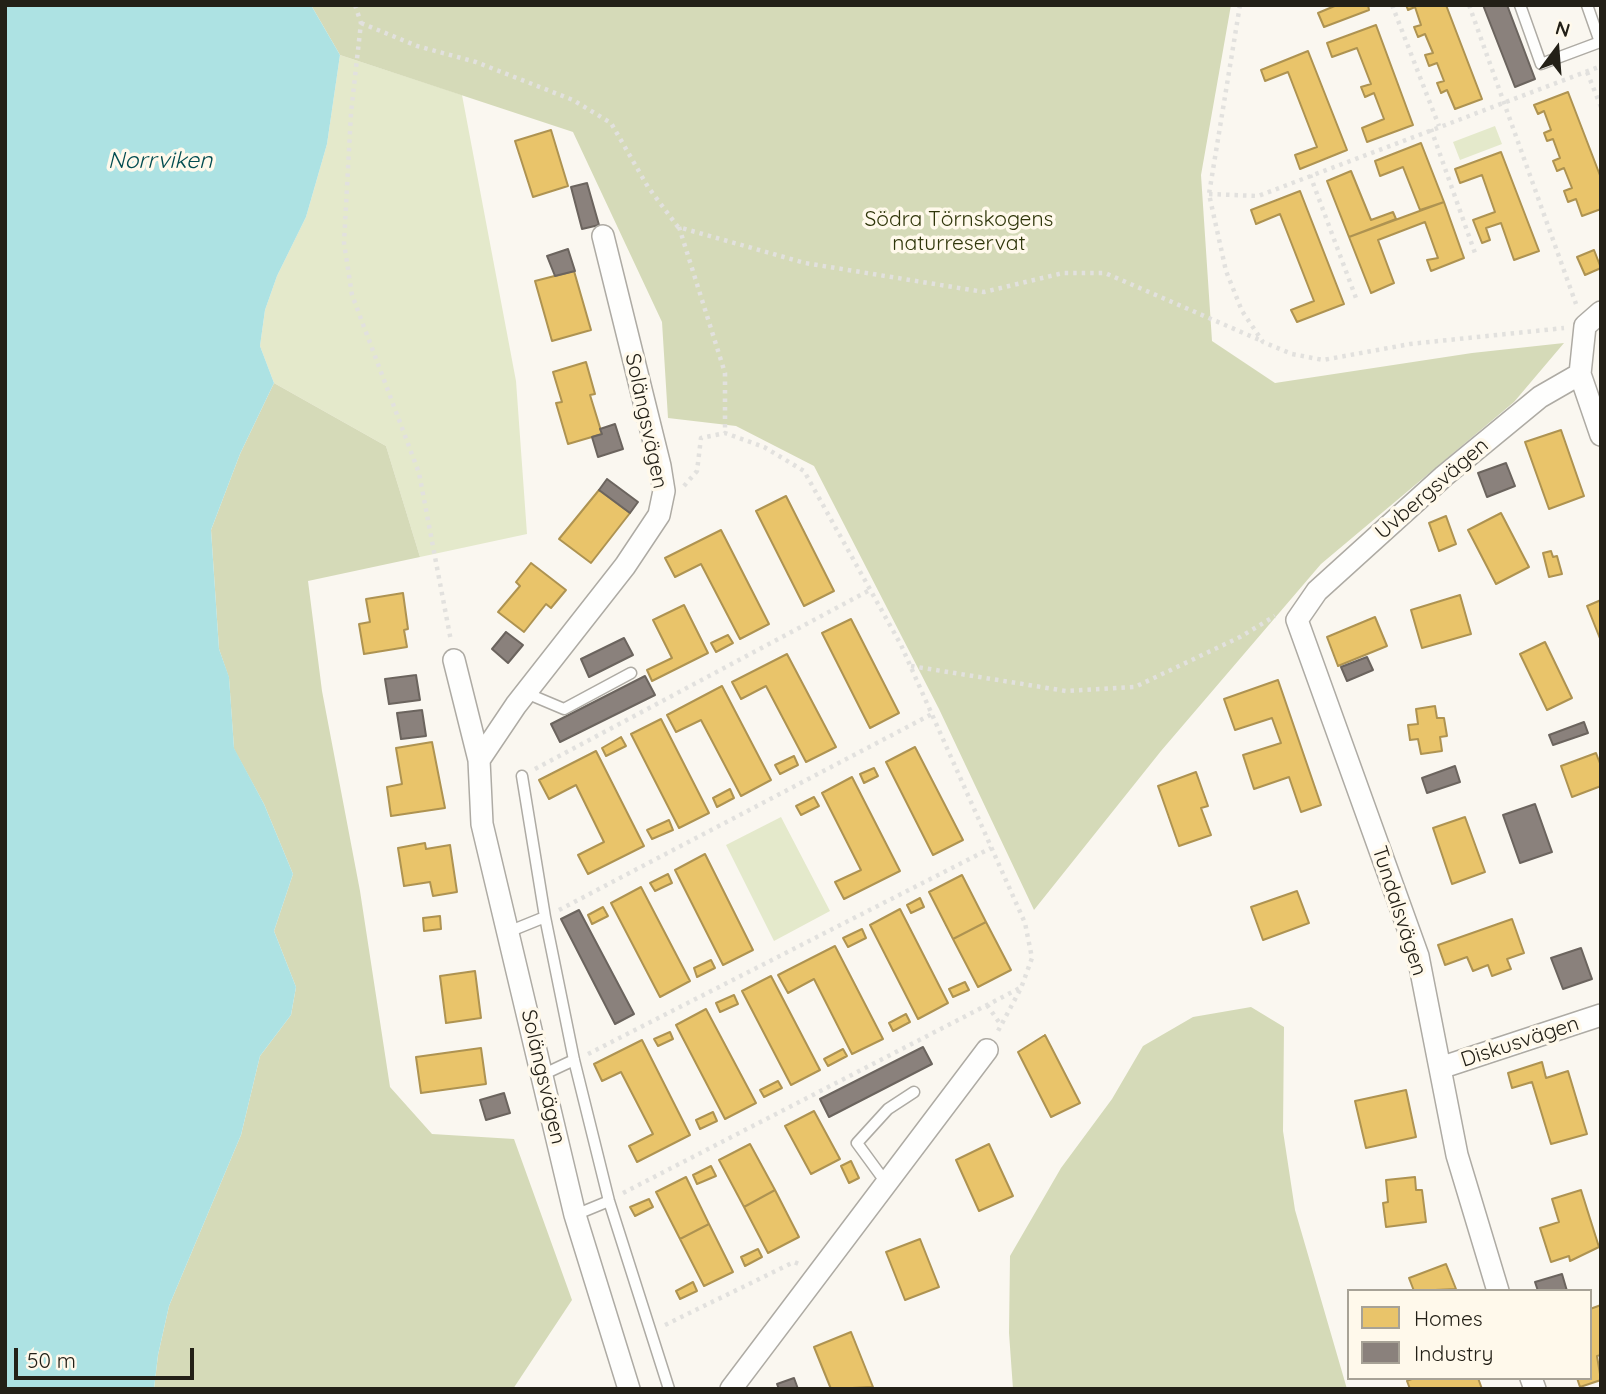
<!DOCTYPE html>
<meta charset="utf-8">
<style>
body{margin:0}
#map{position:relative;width:1606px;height:1394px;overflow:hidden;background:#faf7f0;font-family:Quicksand,sans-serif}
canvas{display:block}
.frame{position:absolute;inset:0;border:7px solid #232017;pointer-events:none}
.legend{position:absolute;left:1347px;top:1289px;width:245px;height:91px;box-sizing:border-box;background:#fff9eb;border:2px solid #a7a296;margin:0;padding:9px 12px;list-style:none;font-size:21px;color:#232017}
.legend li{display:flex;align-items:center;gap:14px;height:35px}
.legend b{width:35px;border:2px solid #a7a296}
.north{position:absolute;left:1522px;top:14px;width:70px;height:70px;-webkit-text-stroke:5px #fff9eb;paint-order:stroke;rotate:16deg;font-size:19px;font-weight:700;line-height:28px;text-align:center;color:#232017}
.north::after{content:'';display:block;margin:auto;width:24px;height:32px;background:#232017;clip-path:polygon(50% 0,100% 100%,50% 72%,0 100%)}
.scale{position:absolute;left:14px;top:1348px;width:180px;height:32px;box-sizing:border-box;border:4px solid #232017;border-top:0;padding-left:9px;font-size:21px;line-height:24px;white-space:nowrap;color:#232017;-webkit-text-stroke:5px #fff9eb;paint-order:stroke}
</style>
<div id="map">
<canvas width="1606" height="1394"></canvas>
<div class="frame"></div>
<ul class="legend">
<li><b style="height:19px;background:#e9c46a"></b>Homes</li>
<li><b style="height:19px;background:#8a817c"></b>Industry</li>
</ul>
<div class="north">N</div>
<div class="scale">50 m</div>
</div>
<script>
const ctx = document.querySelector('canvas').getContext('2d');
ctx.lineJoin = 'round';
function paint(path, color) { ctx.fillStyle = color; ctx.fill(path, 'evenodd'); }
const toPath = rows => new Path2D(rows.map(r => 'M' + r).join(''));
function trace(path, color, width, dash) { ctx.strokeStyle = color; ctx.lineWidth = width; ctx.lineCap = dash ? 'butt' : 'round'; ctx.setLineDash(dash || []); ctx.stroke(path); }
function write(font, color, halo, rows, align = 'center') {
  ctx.font = font + ' Quicksand,sans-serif'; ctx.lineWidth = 7; ctx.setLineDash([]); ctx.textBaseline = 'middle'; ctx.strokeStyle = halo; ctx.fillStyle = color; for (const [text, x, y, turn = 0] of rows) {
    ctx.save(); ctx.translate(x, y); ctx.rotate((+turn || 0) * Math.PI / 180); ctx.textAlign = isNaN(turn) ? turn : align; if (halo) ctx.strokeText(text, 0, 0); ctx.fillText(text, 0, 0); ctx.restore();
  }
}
const green = toPath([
 [340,55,462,95,516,381,527,534,420,557,386,446,274,383,260,346,265,310,277,276,306,217,327,144],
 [1495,126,1502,144,1460,160,1453,142],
 [781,817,830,911,774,941,726,845]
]);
const forest = toPath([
 [311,5,1231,5,1201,175,1212,341,1275,383,1472,353,1564,343,1514,402,1321,564,1161,751,1034,910,939,709,814,466,736,426,668,418,662,322,573,132,340,55],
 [274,383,386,446,420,557,308,581,322,691,360,891,390,1087,432,1134,514,1139,572,1300,513,1389,154,1389,158,1355,169,1306,241,1135,260,1056,291,1015,296,987,274,931,293,874,264,804,234,749,229,678,219,649,211,530,240,454],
 [1251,1007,1284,1027,1283,1131,1295,1210,1347,1389,1013,1389,1009,1333,1010,1256,1061,1168,1112,1099,1143,1046,1193,1017]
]);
const water = toPath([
 [5,5,311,5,340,55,327,144,306,217,277,276,265,310,260,346,274,383,240,454,211,530,219,649,229,677,234,748,264,804,293,874,274,931,296,987,291,1015,260,1056,241,1135,169,1306,158,1355,154,1389,5,1389]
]);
const homes = toPath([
 [1337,5,1368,5,1369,10,1324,27,1318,13,1337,5],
 [1406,5,1446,5,1482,99,1455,109,1447,90,1441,93,1437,83,1444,81,1437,63,1429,66,1425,55,1433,53,1425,34,1418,37,1414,27,1421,25,1415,7,1408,10,1406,5],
 [1376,25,1413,125,1367,142,1362,128,1384,119,1374,93,1365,97,1361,87,1371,84,1357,48,1332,57,1327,43,1376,25],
 [1308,51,1347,150,1300,169,1295,155,1317,147,1288,72,1265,81,1261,70,1308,51],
 [1568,92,1601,178,1601,209,1582,216,1576,199,1568,202,1564,191,1572,188,1564,168,1557,171,1553,161,1560,158,1553,139,1547,141,1544,133,1551,130,1544,111,1538,114,1534,105,1568,92],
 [551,130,568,186,533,197,515,141,551,130],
 [1421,143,1444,202,1420,210,1403,167,1380,176,1375,161,1421,143],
 [1501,152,1539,251,1514,260,1501,223,1486,228,1490,240,1482,243,1473,220,1495,212,1482,175,1460,183,1455,169,1501,152],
 [1351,171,1371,220,1393,212,1396,219,1349,237,1327,181,1351,171],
 [1300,191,1344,304,1297,322,1291,310,1314,301,1280,214,1256,224,1251,210,1300,191],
 [1444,202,1464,258,1431,271,1427,260,1438,258,1425,222,1378,240,1394,283,1371,293,1349,237,1444,202],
 [1594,250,1601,268,1585,275,1577,257,1594,250],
 [574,271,591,330,552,341,535,281,574,271],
 [586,362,595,394,590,395,602,434,568,444,556,403,562,402,553,372,586,362],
 [1561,430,1584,496,1549,509,1525,442,1561,430],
 [599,490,630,513,591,563,559,539,599,490],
 [786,496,834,591,804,606,756,511,786,496],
 [1501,513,1529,567,1496,584,1468,530,1501,513],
 [1446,516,1456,544,1439,551,1429,523,1446,516],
 [721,530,769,624,740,639,701,564,675,577,665,558,721,530],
 [1551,551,1553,557,1557,556,1562,574,1549,577,1543,553,1551,551],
 [531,563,566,590,551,608,546,604,524,632,498,612,520,586,516,582,531,563],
 [403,593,408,629,404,630,407,647,364,654,359,624,370,622,366,599,403,593],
 [1460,595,1471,634,1422,648,1411,610,1460,595],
 [1601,600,1601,641,1587,606,1601,600],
 [684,605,708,653,652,681,647,670,672,658,653,620,684,605],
 [1375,617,1387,646,1338,666,1327,637,1375,617],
 [851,619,899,713,870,728,822,633,851,619],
 [728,635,733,643,716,652,711,643,728,635],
 [1545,642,1572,698,1547,710,1520,654,1545,642],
 [787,654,836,747,806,762,766,686,741,699,732,682,787,654],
 [1278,680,1321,805,1301,812,1289,777,1254,789,1243,755,1281,743,1272,718,1235,730,1224,699,1278,680],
 [722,686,771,780,741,796,701,720,676,732,667,715,722,686],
 [1435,706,1437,718,1444,718,1447,736,1440,737,1442,751,1421,754,1418,739,1410,740,1408,725,1418,724,1416,709,1435,706],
 [661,719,709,813,679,828,631,734,661,719],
 [621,737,626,746,606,756,602,748,621,737],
 [432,742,445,808,391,816,387,787,402,784,396,748,432,742],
 [915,747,963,840,933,855,886,762,915,747],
 [596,751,644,846,588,874,578,855,604,842,576,785,549,799,539,780,596,751],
 [1596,753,1601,766,1601,786,1572,797,1561,766,1596,753],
 [794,756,798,765,780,774,775,765,794,756],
 [874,768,878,776,864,783,860,774,874,768],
 [1196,772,1208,806,1201,808,1211,835,1179,846,1158,786,1196,772],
 [852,777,900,871,844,899,835,882,861,870,822,793,852,777],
 [730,789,734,798,717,807,713,798,730,789],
 [814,797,819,806,801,815,796,806,814,797],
 [1465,817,1485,872,1452,884,1433,828,1465,817],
 [669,820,673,830,652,839,647,830,669,820],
 [425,843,426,849,450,845,457,892,433,896,430,882,404,886,398,848,425,843],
 [705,854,753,950,723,965,675,870,705,854],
 [668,874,672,883,655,891,650,883,668,874],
 [962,875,986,922,953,939,929,892,962,875],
 [641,887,690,981,660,997,611,903,641,887],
 [1297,891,1309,923,1263,940,1251,907,1297,891],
 [920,898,924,907,911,913,907,905,920,898],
 [603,907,608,916,592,924,588,915,603,907],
 [900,909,948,1003,918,1019,870,925,900,909],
 [440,916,441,929,424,931,423,918,440,916],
 [1512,919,1524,953,1507,959,1511,969,1492,976,1488,965,1473,971,1467,957,1445,965,1438,945,1512,919],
 [986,922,1011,970,978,987,953,939,986,922],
 [862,929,866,938,848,947,843,938,862,929],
 [835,946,883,1039,852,1054,814,979,788,993,778,975,835,946],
 [711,960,715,968,697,977,694,968,711,960],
 [475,971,481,1018,446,1023,440,976,475,971],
 [771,976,820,1070,791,1085,742,991,771,976],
 [965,982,969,990,953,997,949,989,965,982],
 [734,995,738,1004,720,1012,716,1003,734,995],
 [706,1009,756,1103,725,1119,676,1025,706,1009],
 [906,1014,910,1022,893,1031,889,1023,906,1014],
 [670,1032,673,1039,658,1046,654,1039,670,1032],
 [1045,1035,1080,1103,1051,1117,1018,1052,1045,1035],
 [642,1040,690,1135,637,1162,629,1146,653,1134,621,1072,602,1081,594,1064,642,1040],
 [481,1048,486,1084,421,1093,416,1057,481,1048],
 [843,1049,847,1056,828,1066,824,1059,843,1049],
 [1542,1062,1546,1078,1568,1071,1587,1134,1551,1144,1532,1082,1512,1088,1508,1073,1542,1062],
 [778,1081,782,1088,764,1097,760,1090,778,1081],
 [1406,1090,1416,1137,1366,1148,1355,1101,1406,1090],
 [814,1111,840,1159,811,1174,785,1126,814,1111],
 [713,1112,717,1121,700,1129,696,1120,713,1112],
 [750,1144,775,1190,744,1207,719,1160,750,1144],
 [989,1144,1013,1196,979,1211,956,1160,989,1144],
 [851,1161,859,1178,849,1183,841,1166,851,1161],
 [711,1166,716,1176,697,1184,693,1175,711,1166],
 [686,1177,709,1224,680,1239,656,1192,686,1177],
 [1415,1177,1416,1190,1422,1190,1426,1222,1386,1227,1383,1203,1388,1202,1386,1180,1415,1177],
 [775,1190,799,1237,768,1253,744,1207,775,1190],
 [1581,1190,1599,1247,1570,1261,1569,1256,1551,1262,1540,1228,1559,1222,1552,1199,1581,1190],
 [649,1199,653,1207,635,1216,630,1207,649,1199],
 [709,1224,733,1272,704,1286,680,1239,709,1224],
 [920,1239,939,1287,905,1300,886,1252,920,1239],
 [758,1249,762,1257,745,1266,741,1257,758,1249],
 [1446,1264,1456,1289,1414,1291,1409,1278,1446,1264],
 [693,1282,697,1291,680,1299,676,1291,693,1282],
 [1601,1305,1601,1355,1597,1356,1601,1380,1580,1387,1577,1378,1590,1378,1590,1309,1601,1305],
 [851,1332,873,1387,831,1389,814,1347,851,1332],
 [1414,1378,1478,1378,1482,1389,1410,1389,1407,1381,1414,1378]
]);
const industry = toPath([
 [1483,5,1507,5,1535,79,1515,87,1483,5],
 [587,183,599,225,582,229,571,187,587,183],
 [568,249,575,271,555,276,547,256,568,249],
 [615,424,623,449,598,457,592,437,602,434,600,429,615,424],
 [1506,463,1515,486,1487,497,1478,473,1506,463],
 [607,479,638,502,630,513,599,490,607,479],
 [506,632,523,645,508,663,492,649,506,632],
 [624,638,633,655,589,677,581,659,624,638],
 [1367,657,1373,670,1347,681,1341,667,1367,657],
 [416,675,420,700,389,704,385,679,416,675],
 [645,676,655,695,560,742,551,724,645,676],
 [422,710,426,736,401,739,397,713,422,710],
 [1584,722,1588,733,1553,745,1549,735,1584,722],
 [1455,766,1460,782,1427,793,1422,778,1455,766],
 [1535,804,1552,852,1520,863,1503,815,1535,804],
 [579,910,634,1014,615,1024,561,919,579,910],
 [1581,948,1592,979,1563,989,1551,958,1581,948],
 [923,1047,932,1064,829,1117,820,1099,923,1047],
 [504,1093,510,1113,486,1120,480,1100,504,1093],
 [1562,1274,1567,1291,1538,1291,1535,1282,1562,1274],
 [794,1378,798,1389,779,1389,777,1384,794,1378]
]);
const path = toPath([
 [355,5,361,23,351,113,344,243,352,295,419,473,451,641],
 [1240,5,1209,194,1226,271,1242,311,1263,342,1292,354,1323,360,1410,344,1564,328],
 [1392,5,1439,126],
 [1469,5,1576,304],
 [361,23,417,46,476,62,573,100,611,123,648,187,678,227,805,263,984,292,1063,273,1105,273,1262,341],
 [1587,72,1601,107],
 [1431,129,1475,253],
 [1310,175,1356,298],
 [1209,194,1258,196,1601,66],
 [679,227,725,373,725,433],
 [684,486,697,471,701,438,725,433,764,447,804,471,901,645,1025,923,1032,958,1021,988,998,1031],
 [911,666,1066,691,1135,687,1240,637,1275,616],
 [535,769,870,590],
 [559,910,932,714],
 [987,1005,1001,1025],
 [588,1054,991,848],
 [623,1193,1020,988],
 [665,1325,794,1262,799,1264]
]);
const service = toPath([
 [1520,5,1541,64,1600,42,1587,5],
 [526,693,564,709,631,673],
 [522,776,545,917,574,1060,609,1201,669,1389],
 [508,932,545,917],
 [542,1075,574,1060],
 [887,1184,857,1143,888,1109,914,1092],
 [575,1215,609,1201]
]);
const minor = toPath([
 [603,236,660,466,664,491,659,515,625,566,516,705,479,760,482,824,575,1215,629,1389],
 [1601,312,1585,326,1580,374,1601,435],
 [454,660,479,760],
 [1440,1068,1601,1015],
 [1498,1291,1457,1155,1418,956,1297,620,1317,591,1444,476,1540,397,1580,374],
 [1531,1378,1535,1389],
 [731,1389,987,1050]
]);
const parkNames = [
 ["Södra Törnskogens",959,220],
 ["naturreservat",959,244]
];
const streetNames = [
 ["Solängsvägen",646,421,78],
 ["Uvbergsvägen",1432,489,-41],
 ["Tundalsvägen",1399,911,72],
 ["Diskusvägen",1520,1042,-18],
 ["Solängsvägen",543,1077,77]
];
const waterNames = [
 ["Norrviken",160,161]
];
paint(green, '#e4e9cb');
paint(forest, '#d5dab8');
paint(water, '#ade2e3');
paint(homes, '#e9c46a');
trace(homes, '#ae9351', 2);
paint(industry, '#8a817c');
trace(industry, '#6b645e', 2);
trace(service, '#aeaba4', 13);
trace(minor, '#aeaba4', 24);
trace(path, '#e2e1de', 4.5, [3.5, 5]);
trace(service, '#fefefd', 10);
trace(minor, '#fefefd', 21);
write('21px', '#2f360a', '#fff9eb', parkNames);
write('21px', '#232017', '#fff9eb', streetNames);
write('italic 23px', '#024c50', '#fff9eb', waterNames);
</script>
